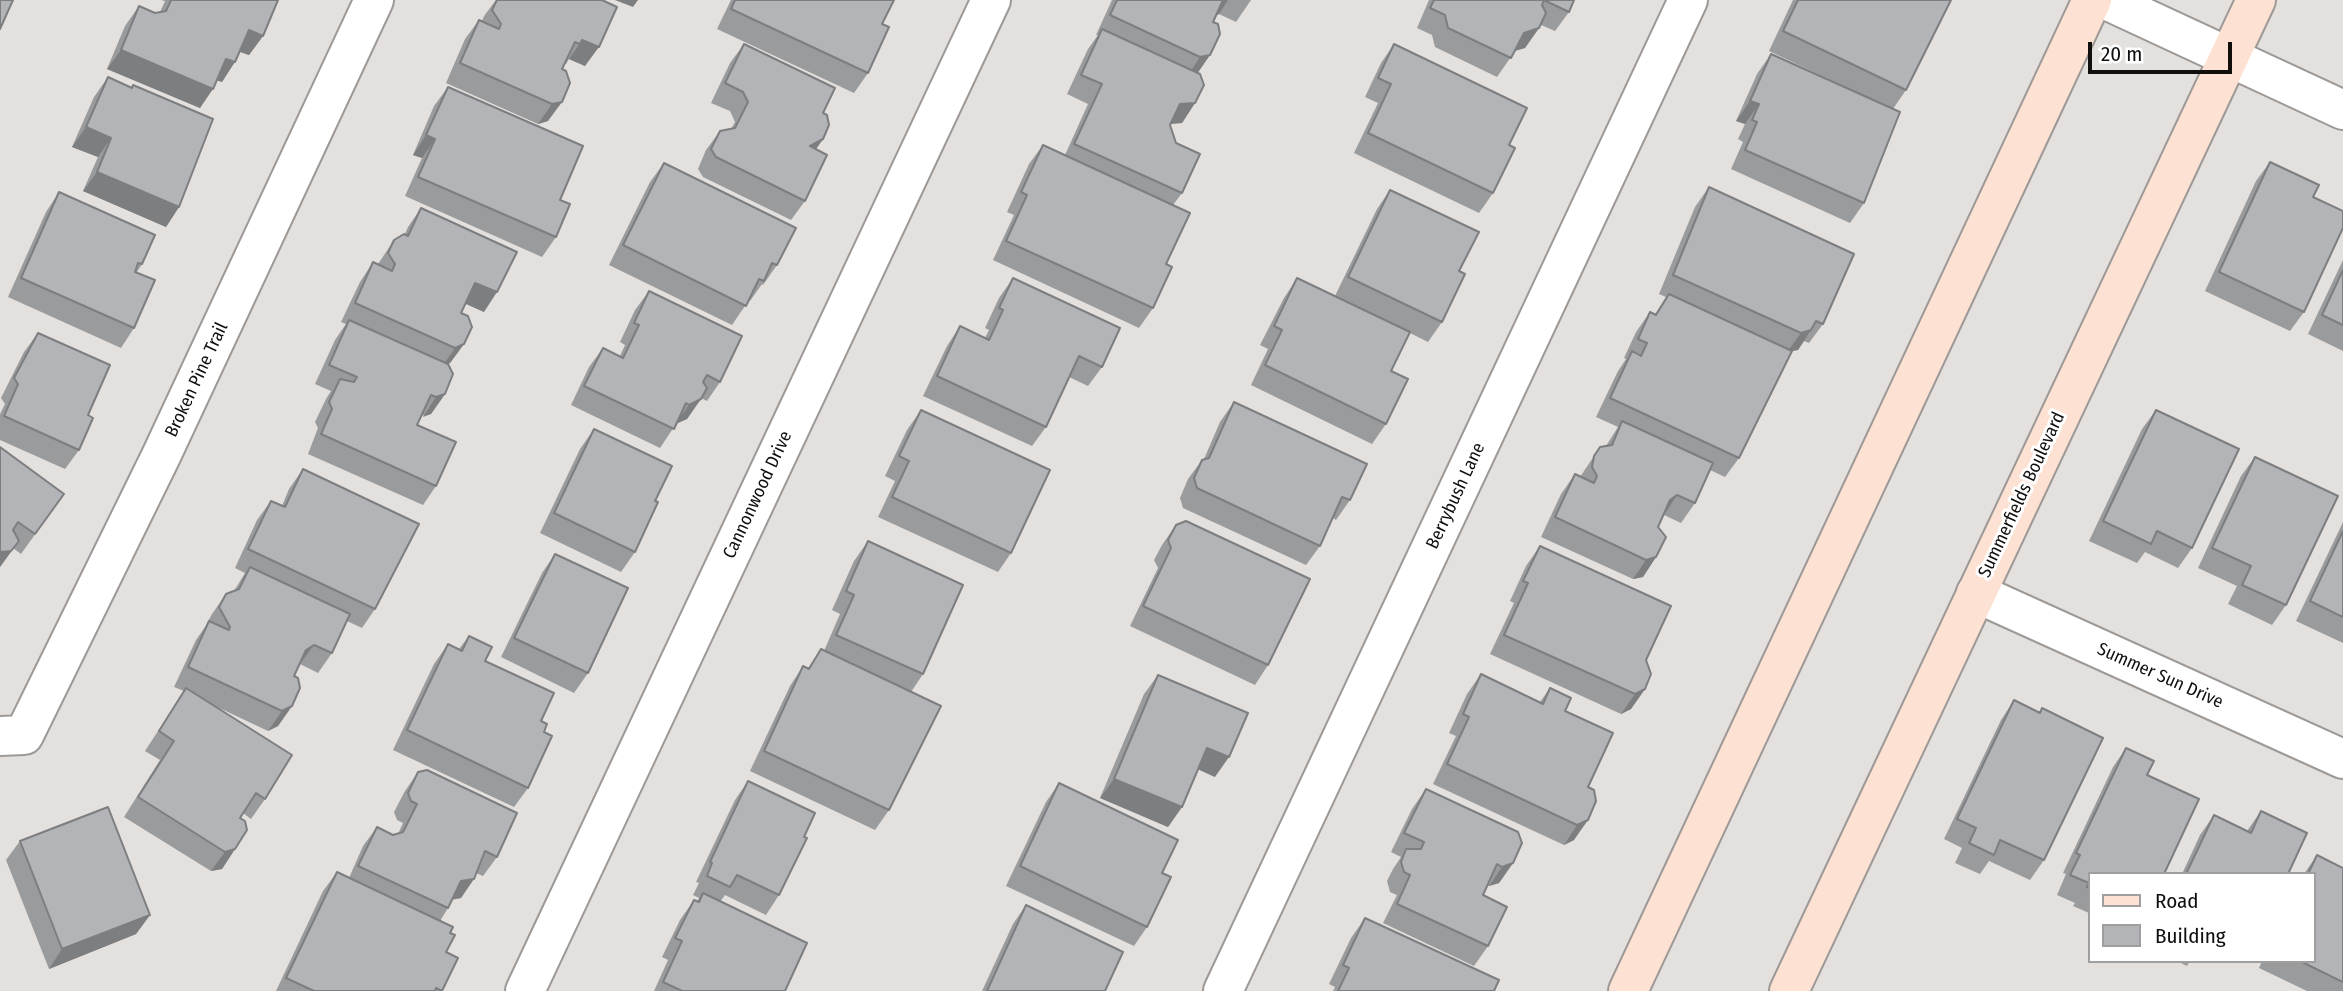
<!DOCTYPE html>
<style>
body{margin:0}
#map{position:relative;width:2343px;height:991px;overflow:hidden;background:#e4e0de;font-family:"Fira Sans Condensed",sans-serif}
canvas{display:block}
.legend{position:absolute;left:2088px;top:872px;width:228px;height:91px;box-sizing:border-box;background:#fff;border:2px solid #a09f9f;margin:0;padding:9px 12px;list-style:none;font-size:21px;color:#110f0e}
.legend li{display:flex;align-items:center;gap:14px;height:35px}
.legend b{width:35px;border:2px solid #a09f9f}
.scale{position:absolute;left:2088px;top:42px;width:144px;height:32px;box-sizing:border-box;border:4px solid #110f0e;border-top:0;padding-left:9px;font-size:21px;line-height:24px;white-space:nowrap;color:#110f0e;-webkit-text-stroke:5px #fff;paint-order:stroke}
</style>
<div id="map">
<canvas width="2343" height="991"></canvas>
<ul class="legend">
<li><b style="height:9px;background:#fde2d3"></b>Road</li>
<li><b style="height:19px;background:#b2b4b7"></b>Building</li>
</ul>
<div class="scale">20 m</div>
</div>
<script>
const ctx = document.querySelector('canvas').getContext('2d');
ctx.lineJoin = 'round';
const toPath = rows => new Path2D(rows.map(r => 'M' + r).join(''));
function trace(path, color, width, dash) { ctx.strokeStyle = color; ctx.lineWidth = width; ctx.lineCap = dash ? 'butt' : 'round'; ctx.setLineDash(dash || []); ctx.stroke(path); }
function paint(path, color) { ctx.fillStyle = color; ctx.fill(path, 'evenodd'); }
function write(font, color, halo, rows, align = 'center') {
  ctx.font = font + ' "Fira Sans Condensed",sans-serif'; ctx.lineWidth = 6; ctx.setLineDash([]); ctx.textBaseline = 'middle'; ctx.strokeStyle = halo; ctx.fillStyle = color; for (const [text, x, y, turn = 0] of rows) {
    ctx.save(); ctx.translate(x, y); ctx.rotate((+turn || 0) * Math.PI / 180); ctx.textAlign = isNaN(turn) ? turn : align; if (halo) ctx.strokeText(text, 0, 0); ctx.fillText(text, 0, 0); ctx.restore();
  }
}
const street = toPath([
 [2106,0,2343,110],
 [1976,593,2343,759],
 [0,736,24,735,161,456,374,0],
 [525,991,991,0],
 [1223,991,1688,0]
]);
const secondary = toPath([
 [1628,991,2092,0],
 [1789,991,2256,0]
]);
const wall = toPath([
 [161,0,278,0,263,36,249,55,240,52,222,82,217,80,200,108,107,69,125,26,139,6,155,13,160,12,165,1],
 [496,0,602,0,585,66,569,59,566,64,565,63,562,69,548,121,538,124,446,83,465,39,479,20,482,21,484,16],
 [731,0,894,0,882,24,868,73,854,93,717,29],
 [1112,0,1251,0,1236,22,1219,14,1217,15,1213,22,1210,55,1197,73,1195,103,1182,123,1171,124,1170,125,1182,193,1173,205,1166,264,1153,308,1139,328,993,260,1014,215,1007,212,1029,164,1043,145,1065,155,1088,104,1067,94,1088,49,1098,35,1096,35],
 [1429,0,1574,0,1569,12,1555,31,1541,25,1525,48,1515,51,1497,77,1435,47,1432,35,1417,28],
 [1793,0,1951,0,1906,90,1893,109,1864,203,1850,223,1731,169,1743,142,1738,139,1745,124,1736,121,1757,74,1771,54,1871,99,1769,51],
 [744,44,823,113,823,139,816,149,805,201,791,220,703,177,698,169,706,150,720,131,731,129,735,122,730,111,711,103,730,63],
 [1394,44,1509,145,1493,193,1479,213,1354,153,1378,103,1365,97,1381,63],
 [108,77,179,207,166,227,83,191,98,157,72,147,94,97],
 [448,87,556,237,542,257,405,196,422,158,413,155,434,106],
 [2270,162,2313,197,2304,312,2290,331,2205,291,2256,181],
 [664,163,777,265,763,285,762,284,750,301,749,300,732,325,609,265,650,182],
 [1709,187,1823,324,1809,343,1804,341,1798,350,1792,351,1739,458,1725,477,1710,470,1695,503,1681,523,1664,515,1658,527,1656,557,1643,577,1633,579,1541,537,1561,494,1575,474,1580,477,1600,447,1606,446,1618,427,1596,417,1618,371,1626,359,1624,358,1636,332,1650,312,1655,314,1666,297,1659,294,1695,207],
 [1390,190,1459,271,1442,322,1428,342,1410,333,1391,371,1386,424,1372,444,1251,385,1268,349,1260,345,1284,298,1297,278,1335,296,1377,209],
 [59,192,142,264,137,272,134,328,121,348,8,297,46,212],
 [421,208,484,312,466,304,461,313,464,344,450,363,448,364,445,394,431,414,421,416,417,425,436,486,423,505,308,454,318,428,315,422,326,399,331,391,315,384,335,340,346,324,341,322,360,282,373,262,378,264,394,240,405,234,408,227],
 [2343,260,2343,351,2308,334],
 [1013,278,1102,367,1088,386,1069,377,1046,427,1032,446,923,396,947,346,960,326,985,338,989,330,985,328,999,298],
 [649,291,720,382,707,401,701,398,687,419,676,424,660,448,571,405,589,367,603,348,620,356,625,345,620,342,635,310],
 [38,333,79,450,65,469,0,440,0,414,5,404,1,398,24,352],
 [1234,402,1350,500,1336,520,1333,518,1320,546,1306,565,1183,508,1180,498,1188,479,1202,460,1204,459,1220,422],
 [921,410,1011,553,998,572,878,517,895,481,885,476,907,430],
 [2156,410,2192,548,2178,568,2145,552,2137,563,2089,541,2142,429],
 [594,429,655,501,635,552,621,572,540,533,580,449],
 [0,447,64,494,21,554,13,548,0,567],
 [2255,457,2286,605,2272,625,2228,604,2237,586,2198,568,2241,476],
 [303,469,375,609,362,628,347,621,332,653,318,673,300,664,299,665,294,676,292,706,278,726,268,731,213,705,265,799,251,819,243,813,240,818,235,849,222,869,211,871,124,817,160,760,145,751,184,691,174,687,196,640,205,627,212,614,226,594,234,591,245,573,235,568,257,520,271,501,282,506,289,489],
 [2343,522,2343,643,2296,621],
 [1176,525,1268,665,1255,685,1130,626,1158,568,1154,560,1162,545],
 [868,541,923,674,911,692,889,810,875,830,750,771,790,686,803,666,808,668,821,649,824,651,840,614,832,610,854,561],
 [1540,546,1646,660,1645,689,1631,709,1621,714,1490,654,1514,603,1510,601,1526,566],
 [555,554,588,673,574,693,501,657,542,573],
 [469,636,485,661,541,721,544,732,528,788,514,807,393,750,434,664,448,644,459,649],
 [1481,674,1540,702,1550,688,1565,711,1588,787,1574,840,1564,845,1433,784,1456,736,1449,733,1467,694],
 [1158,675,1215,777,1198,769,1182,807,1168,827,1100,798,1144,694],
 [2014,700,2039,712,2042,708,2044,860,2030,880,1989,861,1980,874,1955,863,1962,848,1944,839,2001,720],
 [2126,748,2147,775,2089,874,2089,913,2073,906,2075,903,2057,895,2066,874,2063,873,2113,767],
 [418,772,497,857,483,876,476,873,461,898,452,900,448,908,440,921,450,933,446,952,442,991,276,991,323,891,337,872,349,878,363,846,377,827,393,835,398,834,403,823,397,820,394,812,405,791],
 [748,781,804,837,779,895,766,915,725,895,720,902,785,991,654,991,668,960,662,957,680,920,694,900,697,902,699,898,693,895,699,883,696,882,735,800],
 [1059,783,1162,873,1147,927,1134,946,1006,886,1046,802],
 [1426,789,1513,863,1499,883,1489,886,1487,886,1483,895,1488,946,1474,966,1383,923,1397,895,1390,892,1387,881,1393,869,1401,857,1391,852,1412,809],
 [2261,811,2288,874,2182,874,2200,835,2214,815,2247,831],
 [20,841,150,915,136,934,49,969,6,860],
 [2317,855,2343,868,2343,991,2307,991,2259,968,2262,961,2313,961,2313,874,2304,874],
 [1026,905,1105,991,982,991,1013,924],
 [1365,918,1494,991,1333,991,1335,987,1329,984,1351,938],
 [2177,961,2190,961,2187,966]
]);
const shadedWall = toPath([
 [615,0,638,0,633,7],
 [1223,0,1228,0,1219,14,1210,18],
 [1539,28,1525,48,1510,52,1524,33],
 [249,30,263,36,249,55,235,50],
 [582,40,599,47,585,66,569,59],
 [121,50,213,89,200,108,107,69],
 [1210,55,1197,74,1187,77,1200,57],
 [226,59,235,62,222,82,213,79],
 [1750,101,1759,104,1745,124,1736,121],
 [562,102,548,121,538,124,552,104],
 [1195,103,1182,123,1166,124,1180,104],
 [86,127,111,138,98,157,72,147],
 [426,135,435,139,422,158,413,155],
 [823,139,809,159,810,146],
 [97,172,179,207,166,227,83,191],
 [475,283,497,292,484,312,462,302],
 [1811,330,1798,350,1787,352,1801,333],
 [464,344,450,363,441,368,455,348],
 [445,394,431,414,423,417,436,397],
 [701,399,687,419,675,424,689,405],
 [1677,495,1664,515,1670,500],
 [19,541,0,567,0,552],
 [1656,557,1643,577,1633,579,1646,560],
 [314,645,300,664,292,670,306,650],
 [1645,689,1631,709,1621,714,1635,694],
 [292,706,278,726,268,731,282,711],
 [1207,748,1229,757,1215,777,1193,767],
 [1114,779,1182,807,1168,827,1100,798],
 [1588,820,1574,840,1564,845,1577,825],
 [235,849,222,869,211,871,225,852],
 [1513,863,1499,883,1489,886,1502,867],
 [474,879,461,898,447,900,461,881],
 [150,915,136,934,49,969,62,949]
]);
const building = toPath([
 [0,0,13,0,0,29,0,0],
 [171,0,278,0,263,36,249,30,235,62,226,59,213,89,121,50,139,6,155,13,166,11,171,0],
 [497,0,602,0,617,7,599,47,582,40,580,44,575,42,562,69,566,71,570,83,562,102,552,104,460,63,479,20,499,29,501,24,492,10,497,0],
 [735,0,894,0,882,24,889,27,868,73,731,9,735,0],
 [1117,0,1223,0,1213,22,1218,24,1220,34,1210,55,1200,57,1110,15,1117,0],
 [1434,0,1574,0,1569,12,1544,0,1542,5,1546,13,1539,28,1524,33,1511,58,1448,28,1445,15,1430,8,1434,0],
 [1798,0,1951,0,1906,90,1783,31,1798,0],
 [1102,29,1200,74,1204,85,1195,103,1180,104,1170,125,1176,143,1200,154,1182,193,1074,144,1102,84,1081,75,1102,29],
 [744,44,835,88,823,113,827,115,829,125,823,139,810,146,827,155,805,201,716,157,711,149,720,131,735,128,748,102,743,92,725,83,744,44],
 [1394,44,1527,108,1509,145,1515,148,1493,193,1368,133,1391,84,1378,78,1394,44],
 [1771,54,1900,112,1864,203,1745,150,1757,122,1752,120,1759,104,1750,101,1771,54],
 [108,77,132,88,133,85,213,119,179,207,97,172,111,138,86,127,108,77],
 [448,87,583,146,560,200,570,204,556,237,418,177,435,139,426,135,448,87],
 [1043,145,1190,213,1166,264,1172,267,1153,308,1006,241,1027,195,1021,192,1043,145],
 [2270,162,2319,185,2313,197,2343,211,2343,228,2304,312,2219,272,2270,162],
 [664,163,796,228,777,265,772,263,764,281,759,279,746,306,623,245,664,163],
 [1709,187,1854,254,1823,324,1816,321,1811,330,1801,333,1673,275,1709,187],
 [1390,190,1479,232,1459,271,1465,274,1442,322,1348,277,1390,190],
 [59,192,155,235,142,264,138,263,135,272,155,280,134,328,21,278,59,192],
 [421,208,517,252,497,292,475,283,461,313,468,316,472,327,464,344,455,348,355,303,373,262,392,271,395,264,388,253,394,240,404,234,408,236,421,208],
 [2343,270,2343,325,2322,315,2343,270],
 [1013,278,1120,328,1102,367,1079,356,1046,427,937,376,960,326,989,340,1003,310,999,308,1013,278],
 [1297,278,1410,332,1391,371,1408,379,1386,424,1265,365,1282,330,1274,326,1297,278],
 [649,291,742,336,720,382,707,375,703,382,707,388,701,399,689,405,686,403,674,429,584,386,603,348,623,358,639,325,634,323,649,291],
 [1669,294,1792,351,1739,458,1610,398,1632,351,1641,356,1647,343,1638,339,1650,312,1656,315,1669,294],
 [349,320,448,364,453,374,445,394,436,397,431,395,417,425,456,442,436,486,321,434,332,409,329,402,340,379,354,382,357,377,329,365,349,320],
 [38,333,110,365,88,415,93,418,79,450,4,416,18,384,14,378,38,333],
 [1234,402,1367,464,1350,500,1342,497,1320,546,1197,488,1194,478,1202,460,1209,458,1234,402],
 [921,410,1050,470,1011,553,892,497,909,461,899,456,921,410],
 [2156,410,2239,449,2192,548,2157,531,2151,544,2103,521,2156,410],
 [1622,421,1713,463,1695,503,1677,495,1670,500,1658,527,1666,537,1656,557,1646,560,1555,517,1575,474,1594,483,1597,476,1592,467,1594,456,1600,447,1612,445,1622,421],
 [594,429,672,466,655,501,658,502,635,552,554,513,594,429],
 [0,447,64,494,35,534,18,522,13,530,19,541,11,551,0,552,0,447],
 [2255,457,2338,496,2286,605,2242,585,2251,566,2212,548,2255,457],
 [303,469,419,524,375,609,248,549,271,501,285,507,303,469],
 [1186,521,1310,579,1268,665,1143,606,1171,548,1168,540,1176,525,1186,521],
 [2343,531,2343,617,2310,601,2343,531],
 [868,541,963,585,923,674,836,635,854,595,846,591,868,541],
 [1540,546,1671,606,1646,660,1651,674,1645,689,1635,694,1504,635,1528,583,1523,581,1540,546],
 [555,554,628,588,588,673,514,638,555,554],
 [250,567,350,614,332,653,314,645,306,650,294,676,298,678,300,688,292,706,282,711,188,667,209,621,229,630,230,627,219,607,226,594,239,589,250,567],
 [469,636,492,647,485,661,554,693,541,721,547,724,544,732,552,736,528,788,407,730,448,644,462,651,469,636],
 [821,649,941,706,889,810,764,751,803,666,809,669,821,649],
 [1481,674,1543,704,1550,688,1571,698,1565,711,1613,733,1588,787,1594,790,1596,801,1588,820,1577,825,1447,764,1469,717,1463,714,1481,674],
 [1158,675,1248,713,1229,757,1207,748,1182,807,1114,779,1158,675],
 [186,688,292,755,265,799,256,793,240,818,245,821,247,830,235,849,225,852,138,797,174,741,159,731,186,688],
 [2014,700,2040,713,2042,708,2103,738,2044,860,2000,840,1994,855,1969,843,1976,828,1957,819,2014,700],
 [2126,748,2154,761,2147,775,2199,799,2164,874,2089,874,2089,888,2087,887,2089,883,2070,875,2080,855,2076,853,2126,748],
 [427,770,517,813,497,857,485,851,474,879,461,881,448,908,358,866,377,827,393,835,403,832,417,804,411,801,408,793,418,772,427,770],
 [748,781,815,813,804,837,807,838,779,895,737,875,730,887,707,876,712,863,710,862,748,781],
 [1059,783,1178,840,1162,873,1171,877,1147,927,1020,866,1059,783],
 [1426,789,1518,832,1522,843,1513,863,1502,867,1497,864,1483,895,1507,907,1488,946,1397,904,1410,875,1404,872,1401,862,1406,849,1421,849,1424,842,1404,833,1426,789],
 [108,807,150,915,62,949,20,841,108,807],
 [2261,811,2307,833,2288,874,2186,874,2214,815,2251,833,2261,811],
 [2317,855,2343,868,2343,982,2300,961,2313,961,2313,874,2308,874,2317,855],
 [337,872,453,927,450,933,455,935,446,952,458,958,442,991,436,988,435,991,314,991,286,978,337,872],
 [703,893,807,943,785,991,682,991,663,982,682,941,675,938,694,900,699,902,703,893],
 [1026,905,1123,952,1105,991,987,991,1026,905],
 [1365,918,1499,980,1494,991,1338,991,1349,968,1343,965,1365,918]
]);
const streetNames = [
 ["Broken Pine Trail",197,380,-65],
 ["Cannonwood Drive",758,495,-65],
 ["Summerfields Boulevard",2022,495,-65],
 ["Berrybush Lane",1456,496,-65],
 ["Summer Sun Drive",2160,676,24]
];
trace(street, '#9d9997', 42);
trace(secondary, '#9d9997', 42);
trace(street, '#fff', 38);
trace(secondary, '#fde2d3', 38);
paint(wall, '#999b9d');
paint(shadedWall, '#7d7e80');
paint(building, '#b2b4b7');
trace(building, '#7d7e80', 2);
write('18px', '#110f0e', '#fff', streetNames);
</script>
